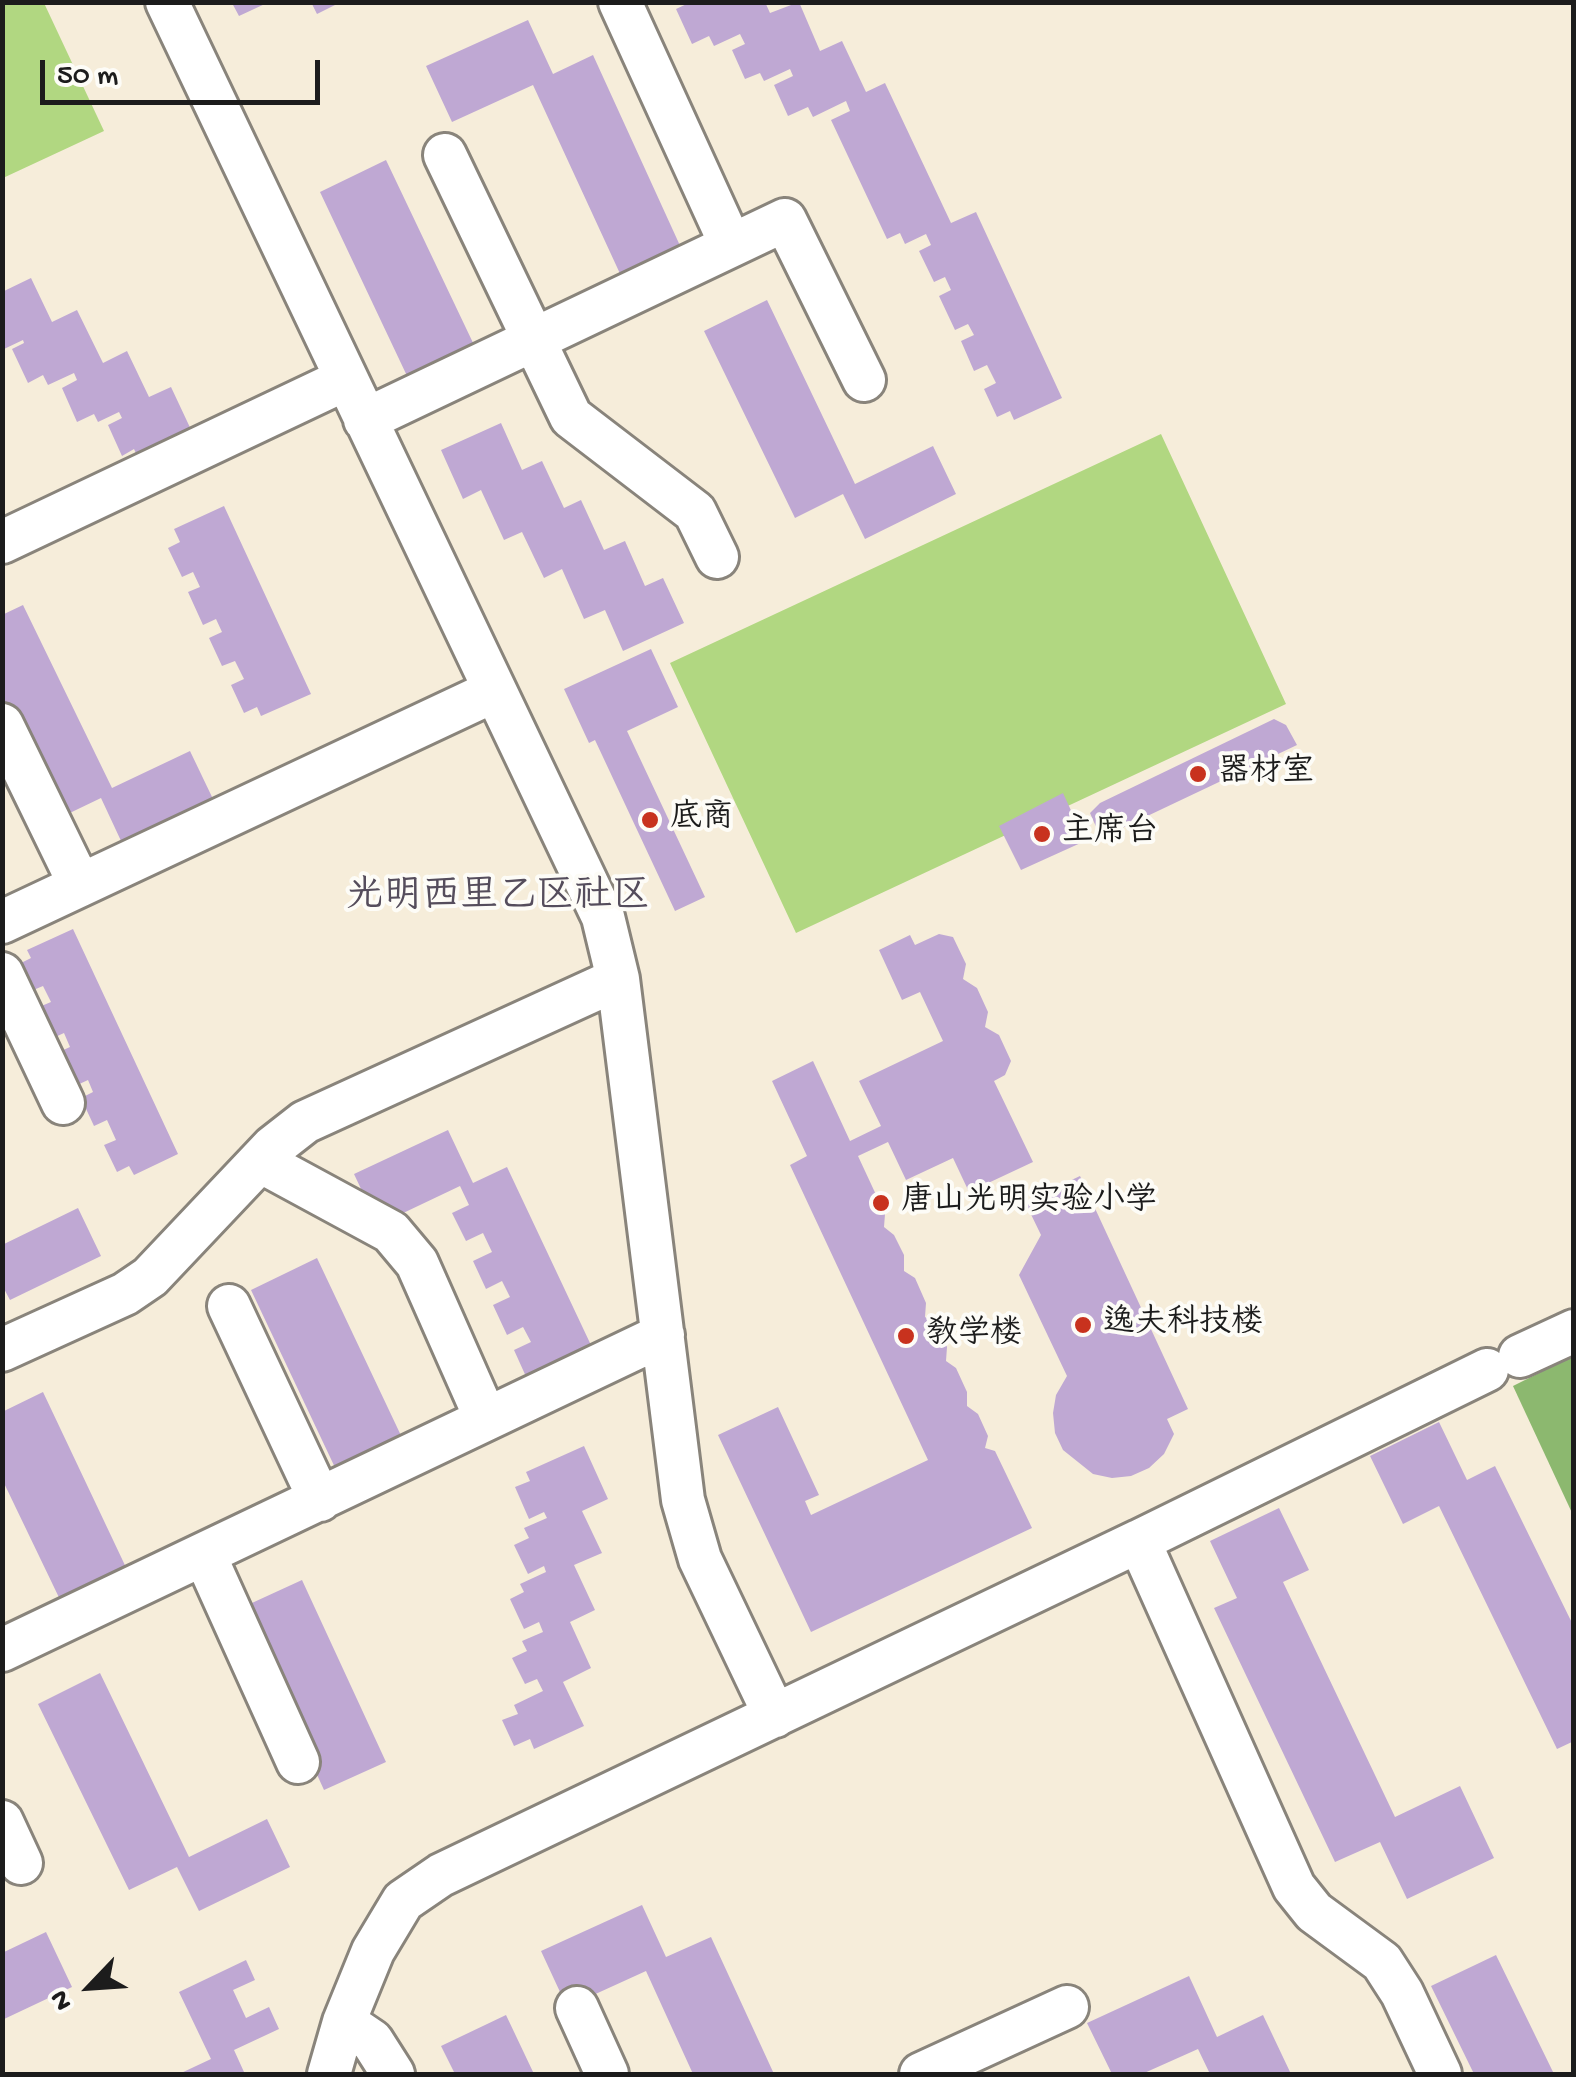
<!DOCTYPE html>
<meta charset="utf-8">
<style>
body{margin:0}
#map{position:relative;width:1576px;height:2077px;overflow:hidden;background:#f6edda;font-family:"Gochi Hand",sans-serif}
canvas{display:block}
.frame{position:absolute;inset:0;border:5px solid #1c1c1c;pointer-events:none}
.north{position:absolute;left:40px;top:1937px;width:100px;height:100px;-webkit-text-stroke:8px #fdfcf7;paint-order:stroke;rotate:245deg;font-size:28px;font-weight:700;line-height:40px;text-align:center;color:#1c1c1c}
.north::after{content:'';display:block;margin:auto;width:35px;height:45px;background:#1c1c1c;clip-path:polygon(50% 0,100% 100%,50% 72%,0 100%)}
.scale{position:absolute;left:40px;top:60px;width:280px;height:45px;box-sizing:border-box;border:5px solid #1c1c1c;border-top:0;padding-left:12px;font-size:30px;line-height:35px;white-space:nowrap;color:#1c1c1c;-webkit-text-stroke:8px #fdfcf7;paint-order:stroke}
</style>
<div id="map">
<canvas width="1576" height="2077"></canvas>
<div class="frame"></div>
<div class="north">N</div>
<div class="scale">50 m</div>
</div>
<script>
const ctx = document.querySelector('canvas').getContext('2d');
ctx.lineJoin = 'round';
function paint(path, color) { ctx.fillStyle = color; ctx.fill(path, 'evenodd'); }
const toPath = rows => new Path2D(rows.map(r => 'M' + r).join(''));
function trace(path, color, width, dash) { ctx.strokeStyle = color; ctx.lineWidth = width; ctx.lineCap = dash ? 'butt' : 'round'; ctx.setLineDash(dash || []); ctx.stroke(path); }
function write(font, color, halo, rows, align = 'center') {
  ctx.font = font + ' "Gochi Hand","LXGW WenKai TC",sans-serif'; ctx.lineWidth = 8; ctx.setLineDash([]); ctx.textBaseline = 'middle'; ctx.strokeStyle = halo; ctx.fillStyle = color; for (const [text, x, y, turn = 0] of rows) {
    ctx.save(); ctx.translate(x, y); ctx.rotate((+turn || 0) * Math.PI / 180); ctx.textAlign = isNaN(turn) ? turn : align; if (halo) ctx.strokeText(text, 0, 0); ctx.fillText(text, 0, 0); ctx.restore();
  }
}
const green = toPath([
 [2,3,44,3,104,131,3,178],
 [1161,434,1286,704,796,933,670,663]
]);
const forest = toPath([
 [1573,1356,1573,1515,1513,1386]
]);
const building = toPath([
 [311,2,341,2,317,14],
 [691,2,765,2,770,13,799,2,820,51,842,41,866,92,885,83,951,223,976,212,1062,398,1014,420,1010,411,997,417,984,389,996,383,987,365,974,371,961,341,974,335,968,324,955,330,939,296,951,290,945,277,934,282,919,251,931,245,926,234,905,244,900,233,887,239,831,120,850,111,846,101,813,117,808,107,788,116,774,85,793,76,790,69,764,81,760,73,745,79,732,50,745,44,740,34,714,46,709,36,692,44,676,9],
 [232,3,267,3,239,16],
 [528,20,553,74,593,55,682,250,622,278,533,85,452,122,426,66],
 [386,160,475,347,408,378,320,192],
 [31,278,52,322,77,310,103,363,127,351,149,397,171,387,194,436,140,462,134,449,122,456,108,425,122,418,119,412,98,422,94,414,77,422,62,388,77,380,74,373,48,385,43,375,28,383,12,349,24,343,23,340,4,349,2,347,2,292],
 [767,300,855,484,933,446,956,494,865,539,843,494,795,518,704,331],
 [501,423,522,470,542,461,564,508,581,500,604,550,625,541,645,586,663,578,684,623,623,651,605,610,584,619,562,569,544,578,522,532,504,540,481,490,463,499,441,450],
 [224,506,311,694,261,716,257,707,244,713,231,685,244,679,235,661,222,666,209,638,222,632,216,619,203,625,188,592,200,587,193,572,182,577,168,548,180,542,174,529],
 [23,605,112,788,190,751,213,799,122,843,101,798,51,822,2,721,2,615],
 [651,649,678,707,627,731,705,897,675,911,595,740,589,743,564,689],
 [1274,719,1286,725,1297,745,1101,838,1090,813,1100,803],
 [1063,793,1085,841,1021,870,999,826],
 [73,929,178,1154,134,1175,129,1166,117,1172,104,1145,116,1140,107,1120,94,1126,81,1098,93,1092,88,1080,75,1086,59,1052,70,1047,64,1033,53,1038,39,1007,51,1002,43,986,31,991,19,964,31,958,27,950],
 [939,934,953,937,966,964,963,979,977,988,988,1012,985,1027,999,1035,1011,1061,1005,1075,994,1081,1033,1162,969,1192,953,1158,906,1180,888,1142,858,1156,885,1214,884,1227,894,1235,904,1255,904,1271,915,1278,926,1303,925,1317,937,1325,947,1347,946,1361,956,1368,967,1392,967,1406,978,1414,988,1436,985,1448,995,1451,1032,1528,811,1632,718,1435,778,1407,819,1495,805,1501,811,1515,928,1460,790,1165,807,1156,772,1081,813,1061,850,1141,881,1126,859,1081,943,1041,920,992,902,1000,879,950,910,935,915,945],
 [448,1130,473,1183,507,1167,598,1360,528,1381,514,1350,531,1342,523,1327,507,1335,493,1305,510,1297,502,1281,486,1289,473,1261,492,1252,483,1233,466,1241,452,1213,469,1205,460,1186,378,1225,354,1174],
 [1080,1176,1188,1409,1167,1419,1174,1434,1164,1454,1149,1468,1131,1476,1112,1478,1093,1474,1063,1450,1055,1433,1053,1413,1056,1395,1067,1376,1019,1275,1041,1235,1025,1202],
 [78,1208,101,1256,10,1300,2,1285,2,1245],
 [317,1258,405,1444,339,1476,251,1290],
 [43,1392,131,1578,65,1610,2,1479,2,1412],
 [1439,1422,1467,1480,1495,1466,1574,1627,1574,1741,1557,1749,1439,1506,1403,1524,1370,1456],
 [584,1446,608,1499,582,1511,602,1553,574,1565,595,1610,570,1622,591,1668,563,1682,584,1726,534,1749,530,1739,514,1746,502,1720,518,1714,514,1705,543,1691,537,1679,525,1684,512,1658,527,1651,522,1641,543,1632,539,1622,524,1629,510,1599,524,1592,520,1584,546,1572,544,1566,528,1574,514,1545,529,1538,524,1528,547,1518,544,1512,529,1519,515,1487,530,1481,526,1472],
 [1279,1508,1309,1570,1283,1582,1395,1817,1460,1786,1494,1858,1407,1899,1380,1842,1335,1862,1214,1608,1237,1598,1210,1541],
 [302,1580,386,1762,324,1790,241,1608],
 [100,1673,189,1857,267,1819,290,1867,199,1911,177,1867,129,1890,38,1704],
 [642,1905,666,1957,711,1937,774,2074,693,2074,646,1971,567,2007,541,1951],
 [46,1932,72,1987,2,2020,2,1953],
 [1496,1955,1554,2074,1474,2074,1431,1986],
 [246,1960,255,1980,233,1990,246,2018,269,2007,279,2029,234,2050,244,2072,239,2074,179,2074,211,2059,179,1992],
 [1189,1976,1217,2037,1263,2015,1291,2074,1210,2074,1198,2049,1142,2074,1112,2074,1087,2023],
 [506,2015,534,2074,455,2074,441,2046]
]);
const minor = toPath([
 [167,2,603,917,618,979,683,1500,700,1559,775,1716],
 [620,2,731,245],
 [445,155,571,417,695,512,717,557],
 [365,420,785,220,864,380],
 [2,542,346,379],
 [2,725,80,885],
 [2,922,494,691],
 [2,974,63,1103],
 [260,1161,391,1232,417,1263,486,1419],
 [229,1306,320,1500],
 [2,1350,125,1294,150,1277,273,1147,305,1122,618,979],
 [1520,1356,1574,1331],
 [1139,1541,1487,1370],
 [205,1556,298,1762],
 [2,1650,663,1335],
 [2,1822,21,1863],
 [577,2008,607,2074],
 [344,2022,372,2041,393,2074],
 [329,2074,344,2022,373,1951,403,1901,441,1875,1139,1541,1294,1887,1314,1912,1382,1962,1402,1993,1440,2074],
 [921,2074,1067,2007]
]);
const markers = [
 [1198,774,10,"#c8321e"],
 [650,820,10,"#c8321e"],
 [1042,834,10,"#c8321e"],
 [881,1203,10,"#c8321e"],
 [1083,1325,10,"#c8321e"],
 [906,1336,10,"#c8321e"]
];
const poiNames = [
 ["器材室",1218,774],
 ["底商",670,820],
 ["主席台",1062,834],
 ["唐山光明实验小学",901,1203],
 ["逸夫科技楼",1103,1325],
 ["教学楼",926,1336]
];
const quarterNames = [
 ["光明西里乙区社区",498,899]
];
paint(green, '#b1d781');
paint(forest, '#8cb86f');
paint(building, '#bfa8d3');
trace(minor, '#89847b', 48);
trace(minor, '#fff', 42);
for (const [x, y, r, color] of markers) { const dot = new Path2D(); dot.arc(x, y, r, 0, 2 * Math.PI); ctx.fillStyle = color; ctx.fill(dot); trace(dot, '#fdfcf7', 4); }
write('32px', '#1c1c1c', '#fdfcf7', poiNames, 'left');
write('38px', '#554d5c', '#fdfcf7', quarterNames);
</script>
